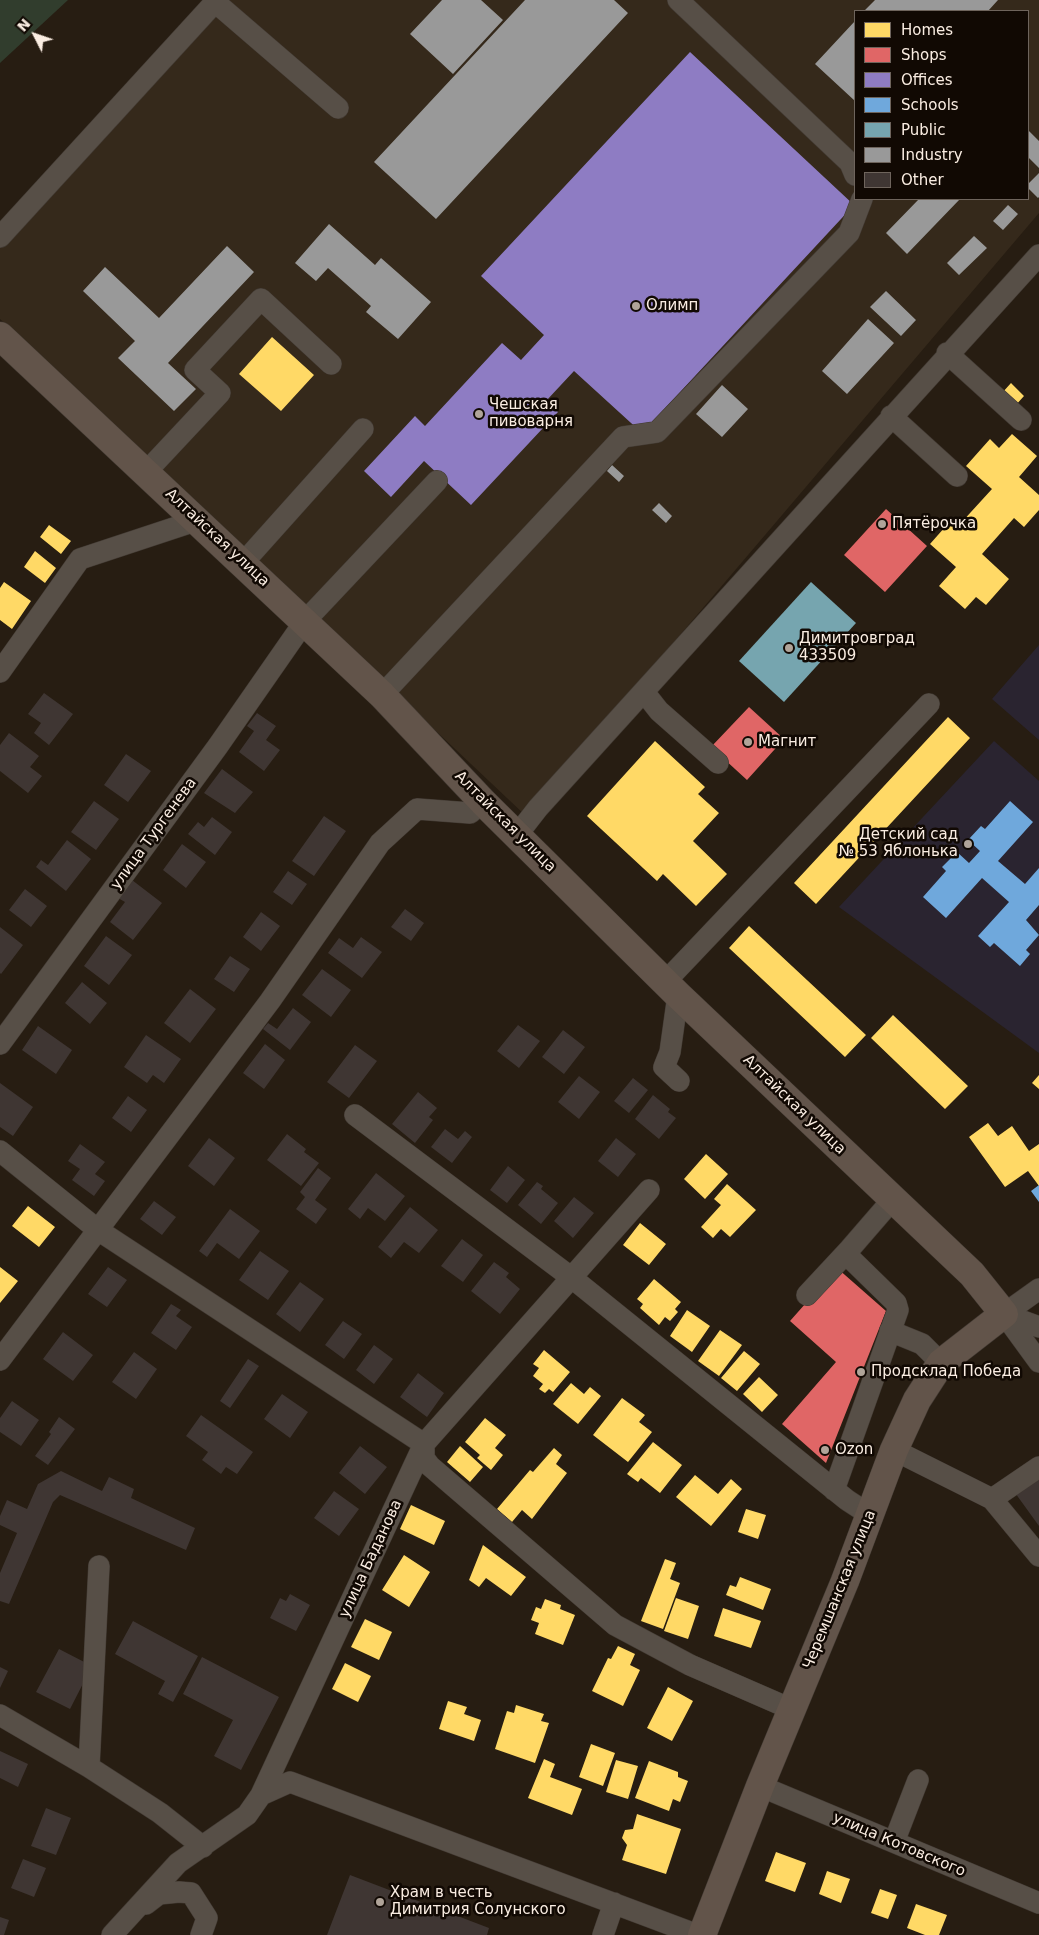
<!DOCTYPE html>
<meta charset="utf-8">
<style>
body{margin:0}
#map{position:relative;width:1039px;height:1935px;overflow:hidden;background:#271d12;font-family:"DejaVu Sans",sans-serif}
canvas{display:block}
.legend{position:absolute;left:854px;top:10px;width:175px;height:190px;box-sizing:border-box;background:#110903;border:1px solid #6e645c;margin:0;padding:6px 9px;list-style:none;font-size:15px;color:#faede2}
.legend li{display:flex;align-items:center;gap:10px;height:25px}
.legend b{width:25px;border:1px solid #6e645c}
.north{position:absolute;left:10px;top:10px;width:50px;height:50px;-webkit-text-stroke:4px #110903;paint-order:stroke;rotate:311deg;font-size:14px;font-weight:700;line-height:20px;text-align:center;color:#faede2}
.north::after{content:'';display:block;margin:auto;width:18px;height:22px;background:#faede2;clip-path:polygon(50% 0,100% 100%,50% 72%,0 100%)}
</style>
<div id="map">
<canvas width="1039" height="1935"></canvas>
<ul class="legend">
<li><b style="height:14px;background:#ffd966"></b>Homes</li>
<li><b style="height:14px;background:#e06666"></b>Shops</li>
<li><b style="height:14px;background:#8e7cc3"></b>Offices</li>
<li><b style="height:14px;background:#6fa8dc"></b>Schools</li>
<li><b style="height:14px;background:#76a5af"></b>Public</li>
<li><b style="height:14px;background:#999"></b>Industry</li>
<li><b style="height:14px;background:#3f3633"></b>Other</li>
</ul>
<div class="north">N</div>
</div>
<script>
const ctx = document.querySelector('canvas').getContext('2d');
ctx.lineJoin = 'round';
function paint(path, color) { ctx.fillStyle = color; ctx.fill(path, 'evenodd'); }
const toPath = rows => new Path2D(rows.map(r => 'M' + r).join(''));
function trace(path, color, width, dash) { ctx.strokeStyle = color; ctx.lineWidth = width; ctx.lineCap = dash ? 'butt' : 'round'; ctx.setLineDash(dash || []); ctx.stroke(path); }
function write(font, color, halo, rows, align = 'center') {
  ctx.font = font + ' "DejaVu Sans",sans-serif'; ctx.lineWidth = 5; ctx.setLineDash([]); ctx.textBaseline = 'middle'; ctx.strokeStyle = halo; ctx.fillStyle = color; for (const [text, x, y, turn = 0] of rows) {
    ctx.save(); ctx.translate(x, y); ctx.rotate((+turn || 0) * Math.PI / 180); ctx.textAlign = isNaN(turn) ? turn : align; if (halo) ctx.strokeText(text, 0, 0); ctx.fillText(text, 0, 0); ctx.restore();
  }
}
const industrial = toPath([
 [230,0,1039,0,1039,213,526,816,0,319,0,245],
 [855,11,1028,11,1028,199,855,199]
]);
const education = toPath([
 [1039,645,1039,740,992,699],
 [994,741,1039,781,1039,1053,839,907]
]);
const green = toPath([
 [0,0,68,0,0,63]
]);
const homes = toPath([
 [272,337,314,375,281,411,239,374],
 [1011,383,1024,396,1015,406,1002,393],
 [1012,434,1037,456,1019,477,1039,495,1039,510,1024,527,1014,518,982,554,1009,579,986,605,976,597,965,609,939,586,956,567,930,544,953,518,960,524,992,489,966,466,990,439,999,448],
 [49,525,71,541,61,554,40,537],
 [35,551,56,568,45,583,24,567],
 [4,582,31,601,12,629,0,620,0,588],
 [948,717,970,738,816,904,794,883],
 [655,741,705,787,698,794,719,813,693,841,727,874,696,906,663,874,657,881,587,816],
 [749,926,866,1035,845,1057,729,948],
 [893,1015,968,1086,945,1109,871,1038],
 [1039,1075,1039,1089,1032,1083],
 [988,1123,998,1136,1012,1126,1029,1151,1039,1144,1039,1186,1028,1171,1005,1187,969,1137],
 [706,1154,728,1174,705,1199,684,1179],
 [727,1184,756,1210,730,1237,721,1229,713,1238,701,1227,721,1205,714,1199],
 [28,1206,55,1227,39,1247,12,1226],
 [640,1223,666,1244,649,1265,623,1245],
 [0,1267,18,1281,0,1303],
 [654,1279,681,1302,675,1309,678,1312,670,1321,665,1317,659,1325,640,1308,643,1304,637,1299],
 [687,1310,710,1326,692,1352,670,1336],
 [720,1330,742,1345,719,1376,698,1361],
 [544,1350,570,1372,553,1392,549,1389,545,1393,539,1389,543,1384,533,1376,539,1368,533,1364],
 [744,1351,760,1364,737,1391,721,1378],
 [759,1377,778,1395,762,1412,743,1394],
 [571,1383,584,1394,590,1387,601,1396,578,1424,553,1404],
 [622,1398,645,1415,639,1422,652,1432,628,1462,593,1435],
 [485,1418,506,1435,495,1448,503,1455,491,1470,477,1458,480,1455,465,1442],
 [653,1442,682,1465,660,1493,641,1478,638,1482,627,1474],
 [460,1446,483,1467,470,1482,447,1462],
 [554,1448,562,1455,556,1464,567,1473,532,1519,522,1510,512,1522,497,1509,530,1470,533,1472],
 [695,1475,718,1494,731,1479,742,1489,711,1526,676,1497],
 [411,1505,445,1521,434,1545,400,1529],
 [746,1509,766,1515,758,1539,738,1532],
 [483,1545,526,1577,511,1596,486,1578,479,1587,469,1580],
 [404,1555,430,1572,409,1607,382,1590],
 [665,1559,676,1563,670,1579,680,1583,663,1629,641,1621],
 [740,1577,771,1589,763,1610,726,1595,730,1585,736,1587],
 [676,1598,699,1606,688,1639,664,1631],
 [545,1599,561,1605,560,1609,575,1615,563,1645,535,1634,539,1623,531,1620,536,1607,541,1609],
 [723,1608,761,1621,751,1648,714,1636],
 [365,1619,392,1632,379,1660,351,1647],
 [618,1646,635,1654,630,1665,640,1670,623,1706,592,1691,608,1658,611,1659],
 [345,1663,371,1676,358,1702,332,1689],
 [668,1687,693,1701,672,1741,647,1728],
 [448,1701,467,1707,464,1714,481,1720,474,1741,439,1729],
 [516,1705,544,1714,541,1721,549,1723,535,1763,495,1749,507,1711,514,1713],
 [591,1744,615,1753,603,1786,579,1777],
 [544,1759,555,1764,550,1777,582,1789,572,1815,528,1798],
 [616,1760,638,1766,628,1799,606,1792],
 [649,1761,678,1772,678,1777,688,1781,680,1802,673,1799,669,1811,635,1798],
 [637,1814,681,1829,666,1874,622,1860,627,1845,622,1838,625,1830,633,1829],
 [776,1852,806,1863,795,1892,765,1881],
 [827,1871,850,1879,841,1903,819,1894],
 [880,1889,897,1895,888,1919,871,1913],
 [916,1904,947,1915,939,1935,925,1935,907,1928]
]);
const shops = toPath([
 [886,509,927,546,885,592,844,555],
 [749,707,784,739,747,780,711,747],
 [837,1268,886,1311,826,1463,782,1424,836,1362,790,1321]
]);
const offices = toPath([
 [690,52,854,205,642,433,574,371,546,401,558,412,471,505,424,461,391,497,364,471,415,416,425,426,502,343,521,360,544,335,481,276]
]);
const schools = toPath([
 [1010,801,1033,822,998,861,1025,884,1039,868,1039,905,1026,920,1039,935,1026,950,1030,954,1020,966,994,943,990,947,978,936,1009,902,982,878,946,918,923,897,946,871,942,867,957,852,969,863,980,851,968,840,981,826,985,829],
 [1039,1185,1039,1202,1031,1191]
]);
const public = toPath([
 [811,582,856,623,784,702,739,661]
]);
const industry = toPath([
 [442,0,481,0,503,20,453,74,410,34],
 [525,0,614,0,628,13,436,219,374,162],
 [875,0,998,0,988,11,864,11],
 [855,21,855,101,815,64],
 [1028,130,1039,141,1039,168,1028,157],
 [1039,173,1039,197,1038,198,1028,188,1028,184],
 [919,199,960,199,907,254,886,233],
 [1008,205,1018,214,1003,230,993,221],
 [329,224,375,265,381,258,431,302,398,339,366,312,371,306,328,268,316,281,295,263],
 [974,236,987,248,959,275,947,263],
 [227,246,254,272,168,363,196,389,174,411,118,358,135,341,83,291,105,267,159,318],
 [886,291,916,320,901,336,870,307],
 [868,319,894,343,847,394,822,371],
 [722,385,748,409,722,437,696,414],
 [612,465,624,476,619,482,607,471],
 [659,503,672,516,666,523,652,510]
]);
const building = toPath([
 [44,693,73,714,49,745,34,733,41,723,28,714],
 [257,713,276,726,266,740,280,750,264,771,239,752,254,731,247,726],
 [9,733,39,756,30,767,42,776,28,793,0,771,0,745],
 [126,754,151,771,128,802,104,785],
 [222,769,253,792,235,813,204,793],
 [94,801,119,819,96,850,71,832],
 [324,816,346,831,314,876,292,861],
 [212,817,232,832,215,855,188,834,198,822,204,827],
 [67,840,91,859,66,891,36,867,41,860,48,865],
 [182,844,206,862,186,888,163,870],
 [288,871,307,884,292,905,273,892],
 [132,880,162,903,133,940,110,922,125,902,118,898],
 [25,889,47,906,31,927,9,910],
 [405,909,424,923,411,941,391,927],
 [261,912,280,926,261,951,243,937],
 [0,927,23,945,1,974,0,973],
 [106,936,132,955,109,985,84,966],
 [361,937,382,952,362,978,328,953,339,938,353,948],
 [230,956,250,969,234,992,214,979],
 [322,969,351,990,331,1017,302,995],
 [82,982,107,1003,90,1024,65,1003],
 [190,989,216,1009,190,1043,164,1023],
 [293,1008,311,1022,290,1050,263,1029,268,1023,277,1029],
 [518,1025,540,1041,519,1068,497,1051],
 [38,1026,72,1050,56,1074,22,1050],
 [563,1030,585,1047,564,1074,542,1057],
 [146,1035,181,1059,164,1083,153,1075,147,1083,124,1067],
 [265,1044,285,1060,264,1089,243,1073],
 [355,1045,377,1061,349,1098,327,1082],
 [579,1076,600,1092,579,1119,558,1102],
 [633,1078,648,1090,629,1113,614,1101],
 [0,1083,33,1107,13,1136,0,1127],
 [418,1092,437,1108,429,1117,433,1120,415,1143,392,1124],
 [653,1095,670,1109,668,1112,676,1118,659,1139,635,1119],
 [128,1096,147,1110,131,1132,112,1118],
 [445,1129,458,1139,465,1131,472,1137,452,1163,431,1147],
 [287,1134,306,1149,304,1152,319,1163,301,1186,267,1160],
 [209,1138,235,1158,214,1186,188,1166],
 [616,1138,636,1154,618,1177,598,1161],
 [80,1144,105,1162,95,1174,105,1181,94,1196,72,1180,80,1169,68,1161],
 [508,1166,525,1180,507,1203,490,1190],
 [318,1168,331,1178,315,1200,327,1209,316,1224,296,1209,305,1197,300,1192],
 [376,1173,405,1196,385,1221,368,1208,360,1219,348,1209],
 [537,1182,543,1186,541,1189,558,1203,541,1224,518,1205],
 [574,1197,594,1213,573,1238,554,1221],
 [154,1201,176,1217,162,1235,140,1219],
 [410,1207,438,1230,419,1253,404,1242,391,1258,378,1247],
 [230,1209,260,1231,239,1259,217,1243,207,1257,199,1251],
 [462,1239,483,1255,463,1282,441,1266],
 [260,1251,289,1271,268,1300,239,1280],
 [494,1262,509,1273,506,1277,520,1289,500,1314,471,1291],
 [108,1267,127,1280,107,1307,88,1294],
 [300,1282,324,1299,300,1332,276,1314],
 [171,1304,181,1310,176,1316,192,1327,176,1350,151,1333],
 [343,1321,362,1334,344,1359,325,1345],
 [63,1332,93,1355,73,1381,43,1359],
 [374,1345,393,1359,374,1384,356,1370],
 [134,1352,157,1369,136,1399,112,1382],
 [248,1359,259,1366,230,1408,220,1401],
 [418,1373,444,1393,427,1417,400,1397],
 [282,1394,308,1412,290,1438,264,1419],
 [12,1401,39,1420,21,1446,0,1432,0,1418],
 [201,1415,253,1452,237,1474,226,1467,221,1474,202,1460,208,1452,186,1436],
 [59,1417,75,1429,48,1465,35,1456,51,1434,49,1432],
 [360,1446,387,1467,365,1494,339,1473],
 [61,1471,102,1491,109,1477,134,1489,131,1498,195,1528,186,1550,60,1495,53,1502,9,1604,0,1601,0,1573,17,1533,0,1525,0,1516,7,1500,27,1509,38,1484],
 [1039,1478,1039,1526,1013,1490],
 [334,1491,359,1509,339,1536,314,1518],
 [290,1594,310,1605,296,1631,270,1618,280,1598,286,1601],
 [133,1621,198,1656,173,1702,158,1694,165,1681,115,1654],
 [59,1649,92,1666,70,1709,36,1692],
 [202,1657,279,1697,241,1770,214,1756,233,1720,183,1694],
 [0,1667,8,1671,0,1688],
 [0,1751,28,1764,18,1787,0,1778],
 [46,1808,71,1818,56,1855,31,1846],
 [23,1859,46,1868,34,1897,11,1888],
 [350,1875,489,1928,487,1935,327,1935],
 [0,1917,9,1920,4,1935,0,1935]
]);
const minor = toPath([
 [678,0,850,163,855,175],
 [215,2,338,108],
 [0,237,217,0],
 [947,353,1021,420],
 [891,416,957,476],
 [146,472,220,393,195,370,261,299,331,364],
 [243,563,363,429],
 [0,672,80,559,198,520],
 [644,692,659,711,718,763],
 [382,695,623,437,657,432,849,233,862,199],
 [517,835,538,808,1039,255],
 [666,981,929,704],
 [678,995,670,1052,664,1067,679,1081],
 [0,1044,218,746,305,621,437,481],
 [355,1115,572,1278,847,1500,870,1515],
 [0,1151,98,1230,424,1444,424,1458,430,1466,615,1625,690,1665,791,1709],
 [807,1295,848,1251],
 [1004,1314,1039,1362],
 [1004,1314,1039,1289],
 [1004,1314,1039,1327],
 [890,1331,922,1344,941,1363],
 [0,1360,270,1001,380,843,417,809,470,813,483,802],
 [894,1450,992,1499,1039,1467],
 [834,1490,898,1310,896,1303,850,1258,848,1251,893,1199],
 [992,1499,1039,1556],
 [0,1715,89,1767,160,1813,203,1847],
 [89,1767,99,1566],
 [760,1786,1039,1903],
 [261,1795,290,1782,698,1935],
 [894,1842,918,1780],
 [146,1904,159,1894,179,1892,191,1893,207,1918,201,1935],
 [112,1935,178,1863,247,1815,261,1795,424,1444,649,1190],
 [603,1935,614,1903]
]);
const major = toPath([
 [0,336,382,695,483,802,678,995,972,1274,1004,1314,941,1363,917,1400,894,1450,845,1581,760,1786,702,1935]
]);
const markers = [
 [636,306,5,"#b0a499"],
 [479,414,5,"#b0a499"],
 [882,524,5,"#b0a499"],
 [789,648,5,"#b0a499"],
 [748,742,5,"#b0a499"],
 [968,844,5,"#b0a499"],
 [861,1372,5,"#b0a499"],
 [825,1450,5,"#b0a499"],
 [380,1902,5,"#b0a499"]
];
const poiNames = [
 ["Олимп",646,306],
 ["Чешская",489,405],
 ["пивоварня",489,422],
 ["Пятёрочка",892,524],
 ["Димитровград",799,639],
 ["433509",799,656],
 ["Магнит",758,742],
 ["Детский сад",958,835,"right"],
 ["№ 53 Яблонька",958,852,"right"],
 ["Продсклад Победа",871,1372],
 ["Ozon",835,1450],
 ["Храм в честь",390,1893],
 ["Димитрия Солунского",390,1910]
];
const streetNames = [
 ["Алтайская улица",217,538,43],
 ["Алтайская улица",505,822,45],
 ["улица Тургенева",154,834,-54],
 ["Алтайская улица",794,1105,44],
 ["улица Баданова",371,1559,-65],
 ["Черемшанская улица",840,1590,-68],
 ["улица Котовского",899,1845,23]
];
paint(industrial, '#35291b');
paint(education, '#2a2430');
paint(green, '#313d2d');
paint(homes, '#ffd966');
paint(shops, '#e06666');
paint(offices, '#8e7cc3');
paint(schools, '#6fa8dc');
paint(public, '#76a5af');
paint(industry, '#999');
paint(building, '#3f3633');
trace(minor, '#423a33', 22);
trace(major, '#423a33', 29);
trace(minor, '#574f47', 21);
trace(major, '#62544a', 28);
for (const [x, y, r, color] of markers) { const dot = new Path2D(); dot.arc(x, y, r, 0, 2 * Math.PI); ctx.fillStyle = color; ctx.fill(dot); trace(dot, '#110903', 2); }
write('15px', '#faede2', '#110903', poiNames, 'left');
write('15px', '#faede2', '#110903', streetNames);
</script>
